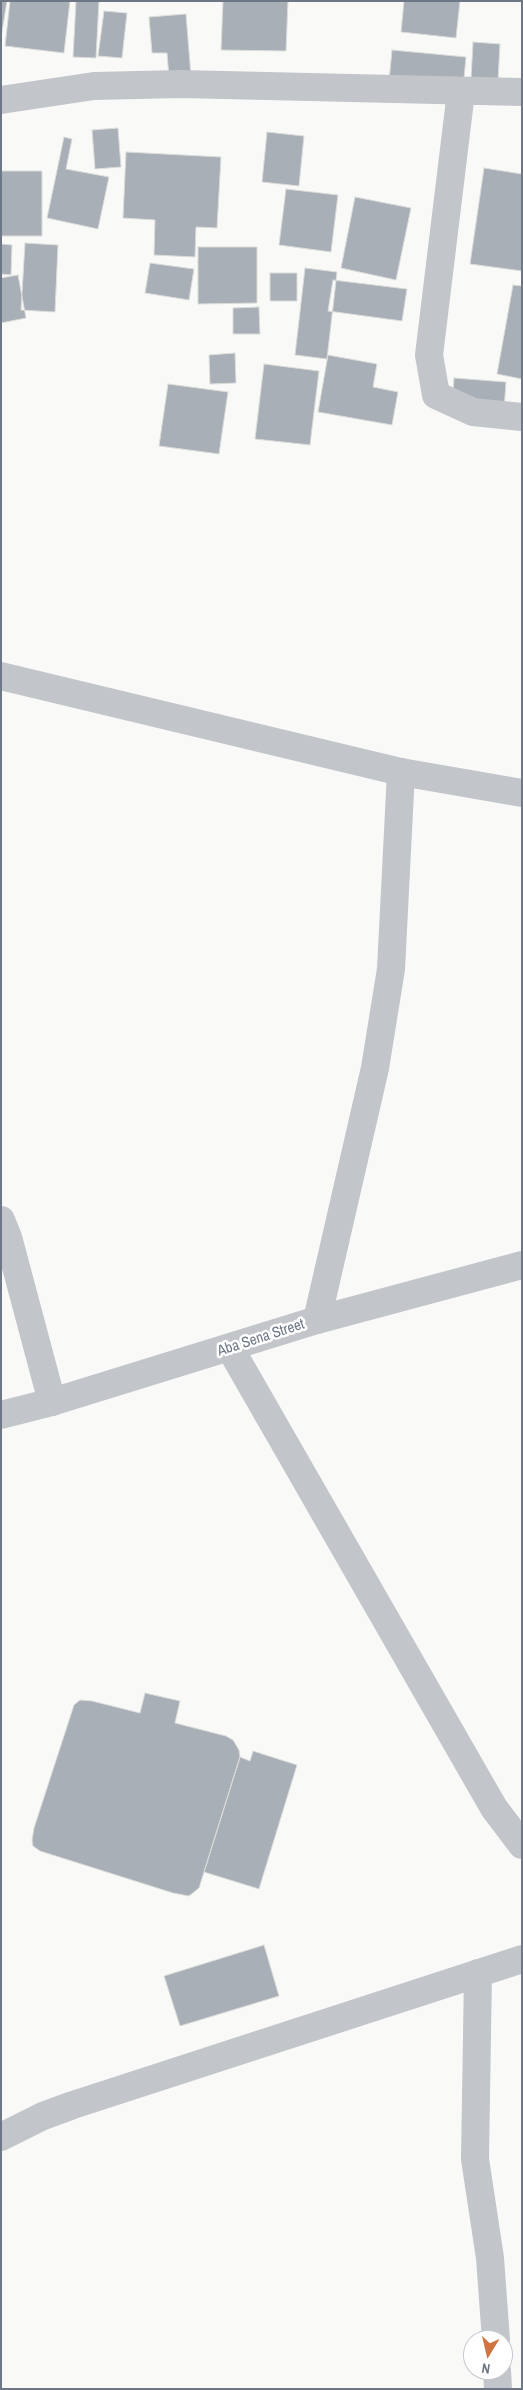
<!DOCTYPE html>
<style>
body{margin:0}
#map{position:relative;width:523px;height:2390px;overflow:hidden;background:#f9faf8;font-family:"Archivo Narrow",sans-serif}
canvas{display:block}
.frame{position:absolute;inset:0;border:2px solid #6d7785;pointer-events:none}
.north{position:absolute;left:463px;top:2330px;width:50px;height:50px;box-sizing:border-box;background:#fff;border:1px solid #c5c9ce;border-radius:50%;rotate:189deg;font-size:14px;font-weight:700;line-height:20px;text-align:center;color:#6d7785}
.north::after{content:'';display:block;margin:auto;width:18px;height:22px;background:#d07542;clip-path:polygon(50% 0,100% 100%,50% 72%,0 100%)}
</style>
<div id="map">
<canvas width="523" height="2390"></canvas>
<div class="frame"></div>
<div class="north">N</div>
</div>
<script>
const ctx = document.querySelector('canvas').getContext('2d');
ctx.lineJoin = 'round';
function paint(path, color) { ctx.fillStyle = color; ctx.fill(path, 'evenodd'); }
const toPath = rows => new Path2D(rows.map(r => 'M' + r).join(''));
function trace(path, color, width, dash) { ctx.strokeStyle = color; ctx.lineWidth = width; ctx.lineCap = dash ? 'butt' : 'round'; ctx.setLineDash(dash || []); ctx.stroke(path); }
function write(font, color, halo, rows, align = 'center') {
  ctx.font = font + ' "Archivo Narrow",sans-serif'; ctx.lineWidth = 5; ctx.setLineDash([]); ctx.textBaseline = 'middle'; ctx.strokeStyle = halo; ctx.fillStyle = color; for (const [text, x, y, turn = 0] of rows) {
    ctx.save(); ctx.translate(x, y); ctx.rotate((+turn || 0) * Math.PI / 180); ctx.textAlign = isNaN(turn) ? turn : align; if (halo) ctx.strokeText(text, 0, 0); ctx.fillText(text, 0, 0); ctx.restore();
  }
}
const building = toPath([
 [1,1,7,1,1,38,1,1],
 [10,1,70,1,64,53,5,46,10,1],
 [76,1,99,1,96,58,73,57,76,1],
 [223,1,288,1,286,51,221,50,223,1],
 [404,1,460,1,456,38,401,32,404,1],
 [104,11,127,13,122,58,98,56,104,11],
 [186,14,191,76,169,77,167,53,152,53,149,17,186,14],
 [473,42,500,44,498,81,471,79,473,42],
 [392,50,466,57,463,89,389,81,392,50],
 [118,128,121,167,95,169,92,130,118,128],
 [267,132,304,136,299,186,262,182,267,132],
 [64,137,72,139,66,169,109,177,98,229,47,218,64,137],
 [126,152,221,157,217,228,196,227,195,257,154,255,155,220,123,218,126,152],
 [484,168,522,174,522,271,470,264,484,168],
 [1,171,42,171,42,236,1,236,1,171],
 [286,189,338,195,331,252,279,245,286,189],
 [355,197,411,208,396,280,341,268,355,197],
 [25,243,58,245,55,312,21,310,25,243],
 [1,244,12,245,11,275,1,274,1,244],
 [198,247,257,247,257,303,198,304,198,247],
 [150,263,194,269,189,300,145,293,150,263],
 [305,268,337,272,327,359,295,355,305,268],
 [270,273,297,273,297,301,270,301,270,273],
 [18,275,26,318,1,323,1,278,18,275],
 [333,280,407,289,402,321,328,311,333,280],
 [513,285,522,286,522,379,497,374,513,285],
 [259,307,260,334,233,334,233,308,259,307],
 [235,353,236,383,210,384,209,355,235,353],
 [328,355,377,364,373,387,398,392,392,425,318,412,328,355],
 [264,364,319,371,310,445,255,439,264,364],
 [454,378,506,382,504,410,452,406,454,378],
 [168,384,228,392,219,454,159,446,168,384],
 [145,1693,180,1701,175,1723,226,1736,233,1740,239,1750,240,1757,199,1888,189,1896,173,1893,40,1851,33,1846,32,1840,34,1828,74,1705,80,1700,92,1701,140,1713,145,1693],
 [253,1751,297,1765,259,1889,204,1872,240,1757,250,1761,253,1751],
 [264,1945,279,1996,180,2026,164,1976,264,1945]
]);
const minor = toPath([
 [461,92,429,355,436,395,473,412,522,417],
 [1,100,94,86,181,84,522,92],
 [1,1220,8,1237,52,1402],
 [317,1320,375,1068,391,969,401,772],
 [230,1348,494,1808,522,1845],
 [478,1973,475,2159,490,2258,496,2340],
 [1,2137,43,2116,73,2105,522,1959],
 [497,2370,498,2389]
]);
const tertiary = toPath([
 [1,676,401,772,522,793],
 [1,1415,52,1402,317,1320,522,1265]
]);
const streetNames = [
 ["Aba Sena Street",261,1338,-18]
];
paint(building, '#a9afb6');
trace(building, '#dbdcda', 1);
trace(minor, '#c2c5c9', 28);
trace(tertiary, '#c2c5c9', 28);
write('15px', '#6d7785', '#fff', streetNames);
</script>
